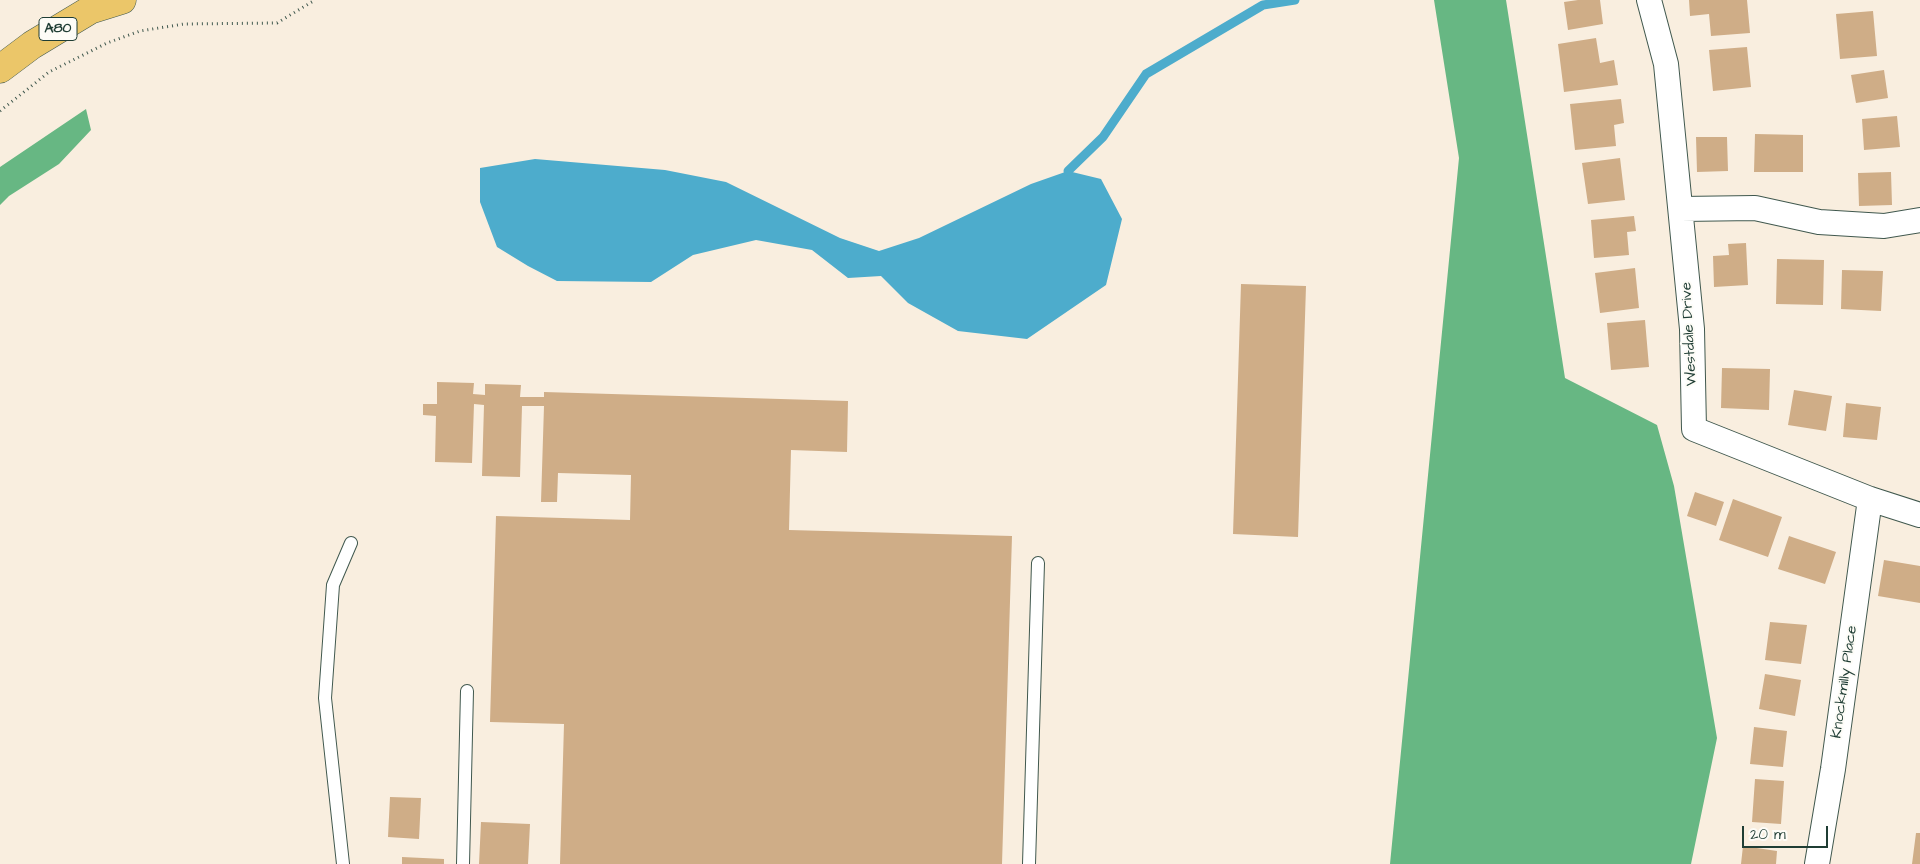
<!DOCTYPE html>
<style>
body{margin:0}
#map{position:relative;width:1920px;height:864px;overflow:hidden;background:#f9eedf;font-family:"Architects Daughter",sans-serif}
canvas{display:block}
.scale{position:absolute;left:1742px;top:826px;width:86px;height:22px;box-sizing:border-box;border:2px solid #1f3d34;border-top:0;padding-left:6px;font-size:15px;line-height:18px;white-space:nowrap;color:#1f3d34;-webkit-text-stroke:4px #fdfcf7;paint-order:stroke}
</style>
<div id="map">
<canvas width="1920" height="864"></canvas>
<div class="scale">20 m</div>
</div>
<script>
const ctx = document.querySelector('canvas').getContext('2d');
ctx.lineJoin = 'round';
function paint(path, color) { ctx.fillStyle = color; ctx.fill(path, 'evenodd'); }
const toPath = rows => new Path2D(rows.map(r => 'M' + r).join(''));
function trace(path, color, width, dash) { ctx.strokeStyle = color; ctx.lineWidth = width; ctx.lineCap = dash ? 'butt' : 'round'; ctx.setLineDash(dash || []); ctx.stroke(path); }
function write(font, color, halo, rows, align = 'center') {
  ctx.font = font + ' "Architects Daughter",sans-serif'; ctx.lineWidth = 4; ctx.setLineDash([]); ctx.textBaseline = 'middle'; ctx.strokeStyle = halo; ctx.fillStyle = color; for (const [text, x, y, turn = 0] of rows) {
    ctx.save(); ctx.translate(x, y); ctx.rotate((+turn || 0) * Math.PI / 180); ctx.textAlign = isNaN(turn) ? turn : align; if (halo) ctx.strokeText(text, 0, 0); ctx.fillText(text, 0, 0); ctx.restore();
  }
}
const forest = toPath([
 [1434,0,1506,0,1565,378,1657,425,1674,486,1717,738,1691,864,1390,864,1459,158],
 [86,109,91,130,59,164,9,196,0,205,0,167]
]);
const water = toPath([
 [535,159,665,170,726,182,840,238,879,251,919,238,1031,184,1068,171,1101,179,1122,219,1106,285,1027,339,958,331,908,303,881,276,848,278,812,250,756,240,693,255,651,282,557,281,528,266,497,247,480,202,480,168]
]);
const stream = toPath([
 [1068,171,1103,137,1146,74,1263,5,1295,0]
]);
const building = toPath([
 [1578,0,1600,0,1603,24,1568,30,1564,2],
 [1689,0,1747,0,1750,33,1711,36,1709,14,1690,16],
 [1873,11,1877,56,1840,59,1836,14],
 [1596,38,1600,63,1614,60,1618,85,1564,92,1558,44],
 [1747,47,1751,87,1713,91,1709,50],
 [1884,70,1888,98,1856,103,1851,75],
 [1621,99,1624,123,1614,125,1616,146,1575,150,1570,104],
 [1897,116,1900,147,1864,150,1862,119],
 [1755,134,1803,135,1803,172,1754,172],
 [1696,137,1727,137,1728,171,1697,172],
 [1620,158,1625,200,1588,204,1582,163],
 [1891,172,1892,205,1859,206,1858,173],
 [1634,216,1636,231,1627,232,1629,255,1594,258,1591,220],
 [1746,243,1748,285,1714,287,1713,256,1729,255,1728,244],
 [1777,259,1824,260,1823,305,1776,304],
 [1635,268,1639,308,1600,313,1595,273],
 [1842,270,1883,271,1881,311,1841,309],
 [1241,284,1306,286,1298,537,1233,534],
 [1645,320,1649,367,1611,370,1607,323],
 [1722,368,1770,369,1769,410,1721,408],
 [437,382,474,383,473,394,485,395,485,384,521,385,520,397,544,397,544,392,848,401,847,452,791,450,789,530,1012,536,1002,864,560,864,564,724,490,722,496,516,630,520,631,475,558,473,557,502,541,502,544,406,522,406,520,477,482,476,484,405,474,404,472,463,435,462,436,416,423,415,423,404,437,404],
 [1794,390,1832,396,1826,431,1788,425],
 [1846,403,1881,407,1877,440,1843,437],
 [1695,492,1724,502,1716,526,1687,516],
 [1733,499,1782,517,1768,557,1719,540],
 [1789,536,1836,552,1825,584,1778,569],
 [1884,560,1920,566,1920,603,1878,596],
 [1770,622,1807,625,1801,664,1765,660],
 [1765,674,1801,680,1795,716,1759,709],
 [1754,727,1787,731,1783,767,1750,764],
 [1755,779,1784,781,1781,824,1752,822],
 [390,797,421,798,419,839,388,837],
 [481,822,530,824,528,864,479,864],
 [1916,833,1920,833,1920,864,1912,864],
 [1743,846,1777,851,1776,864,1741,864],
 [402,857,444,859,444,864,402,864]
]);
const path = toPath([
 [0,111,49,72,107,43,140,31,184,24,277,23,315,0]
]);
const lane = toPath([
 [343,864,325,698,333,585,351,543],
 [463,864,467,691],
 [1029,864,1038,563]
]);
const street = toPath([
 [1649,0,1666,64,1692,329,1694,429,1870,499,1920,515],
 [1681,209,1755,208,1819,222,1884,226,1920,220],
 [1817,864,1833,769,1870,499]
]);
const primary = toPath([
 [0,69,32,45,90,10,122,0]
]);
const shields = [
 [58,29,38]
];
const shieldNames = [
 ["A80",58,29]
];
const streetNames = [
 ["Westdale Drive",1690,334,-93],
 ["Knockmilly Place",1845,682,-82]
];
paint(forest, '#67b783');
paint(water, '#4daccc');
trace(stream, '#4daccc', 9);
paint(building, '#cfad87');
trace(lane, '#40584e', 14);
trace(street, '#40584e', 26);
trace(primary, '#40584e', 29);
trace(path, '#40584e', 3, [1, 4]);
trace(lane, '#fff', 12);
trace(street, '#fff', 24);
trace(primary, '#ebc669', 28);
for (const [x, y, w] of shields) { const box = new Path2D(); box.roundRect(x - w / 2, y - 11.5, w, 23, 4); ctx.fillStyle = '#fdfcf7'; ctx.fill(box); trace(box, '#1f3d34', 1); }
write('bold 14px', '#1f3d34', null, shieldNames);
write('15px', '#1f3d34', '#fdfcf7', streetNames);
</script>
